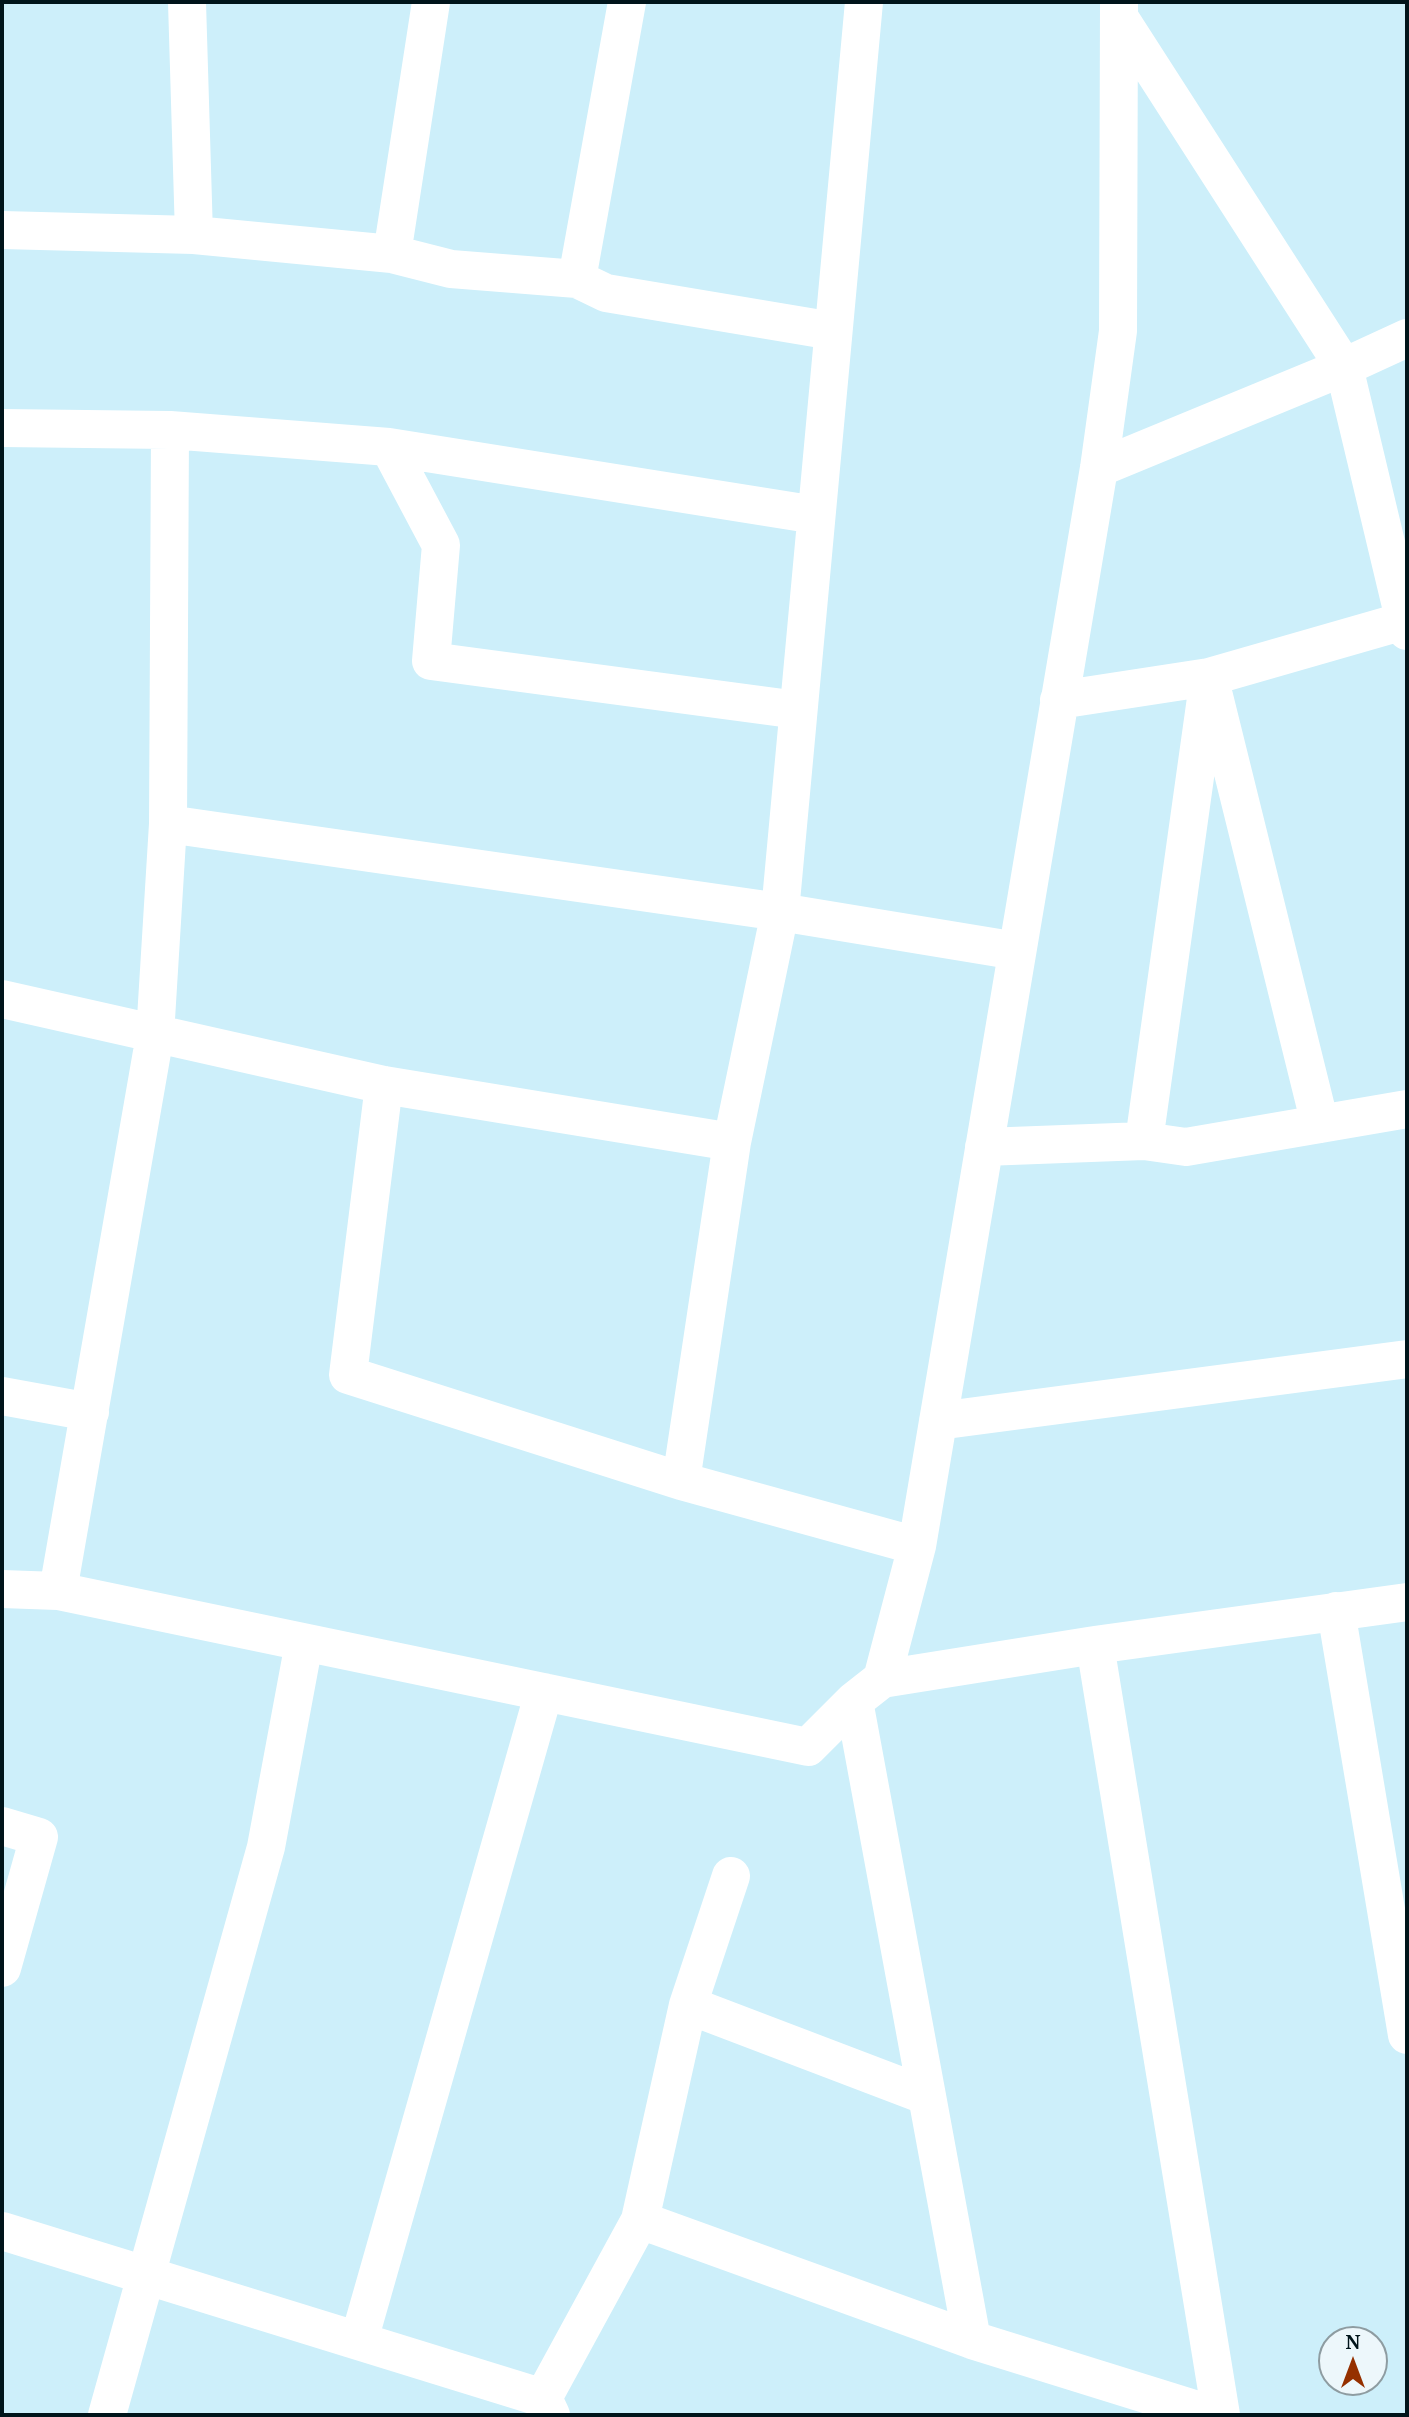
<!DOCTYPE html>
<style>
body{margin:0}
#map{position:relative;width:1409px;height:2417px;overflow:hidden;background:#cdeffa;font-family:"Noto Serif",serif}
canvas{display:block}
.frame{position:absolute;inset:0;border:4px solid #00141a;pointer-events:none}
.north{position:absolute;left:1318px;top:2326px;width:70px;height:70px;box-sizing:border-box;background:#edf7fb;border:2px solid #8e9ca1;border-radius:50%;rotate:0deg;font-size:19px;font-weight:700;line-height:28px;text-align:center;color:#00141a}
.north::after{content:'';display:block;margin:auto;width:24px;height:32px;background:#953000;clip-path:polygon(50% 0,100% 100%,50% 72%,0 100%)}
</style>
<div id="map">
<canvas width="1409" height="2417"></canvas>
<div class="frame"></div>
<div class="north">N</div>
</div>
<script>
const ctx = document.querySelector('canvas').getContext('2d');
ctx.lineJoin = 'round';
const toPath = rows => new Path2D(rows.map(r => 'M' + r).join(''));
function trace(path, color, width, dash) { ctx.strokeStyle = color; ctx.lineWidth = width; ctx.lineCap = dash ? 'butt' : 'round'; ctx.setLineDash(dash || []); ctx.stroke(path); }
const minor = toPath([
 [187,2,194,235],
 [864,2,780,912,168,824,155,1035,58,1591,808,1747,854,1701,882,1679,1095,1645,1407,1602],
 [1119,17,1344,367,1407,631],
 [2,230,194,235,392,254,451,269,577,279,606,293,833,331],
 [392,254,431,2],
 [577,279,627,2],
 [2,428,170,430,389,447,816,515],
 [389,447,441,545,431,661,798,710],
 [1099,468,1344,367,1407,338],
 [1214,696,1320,1124],
 [1059,700,1209,677,1404,621],
 [168,824,170,430],
 [2,999,384,1085,732,1142],
 [384,1085,348,1375,681,1481,917,1546],
 [1144,1141,1209,677],
 [984,1147,1144,1141,1186,1147,1407,1109],
 [2,1396,90,1412],
 [938,1421,1407,1359],
 [681,1481,732,1142,780,912,1017,951],
 [2,1589,58,1591],
 [1336,1611,1407,2035],
 [1095,1645,1221,2415],
 [882,1679,917,1546,1099,468,1118,331,1119,2],
 [854,1701,927,2096,688,2005,640,2220,972,2340,1213,2415],
 [2,1826,39,1837,2,1968],
 [688,2005,731,1876],
 [927,2096,972,2340],
 [2,2231,543,2398],
 [359,2340,544,1692],
 [107,2415,266,1847,304,1643],
 [551,2415,543,2398,640,2220]
]);
trace(minor, '#fff', 38);
</script>
